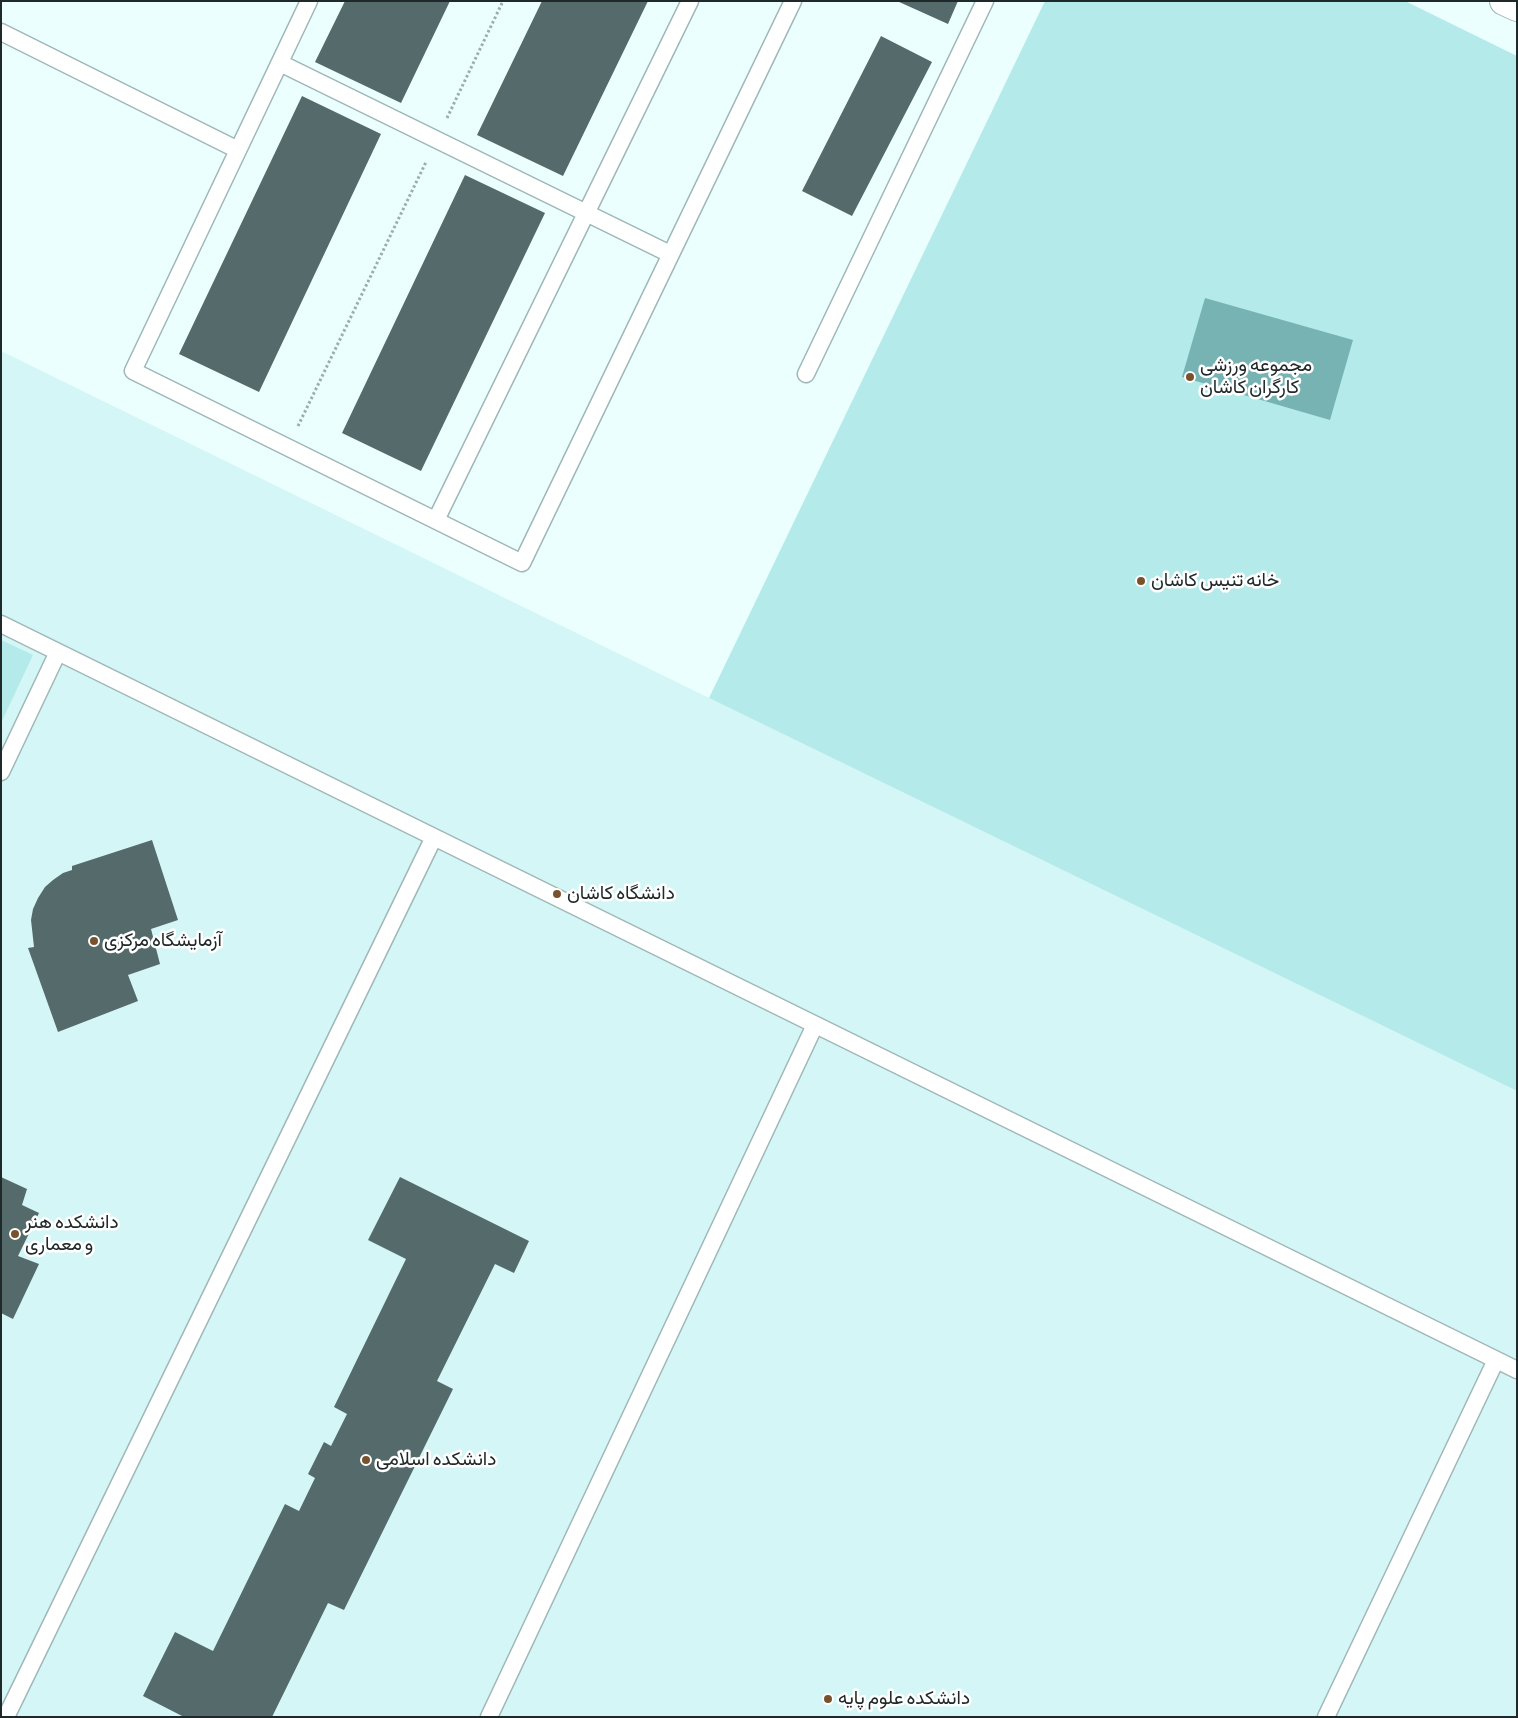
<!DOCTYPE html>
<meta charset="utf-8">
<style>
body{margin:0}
#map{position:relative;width:1518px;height:1718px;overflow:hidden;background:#ebffff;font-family:"Sofia Sans Condensed",sans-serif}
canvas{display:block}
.frame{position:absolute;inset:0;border:2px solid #202929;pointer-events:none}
</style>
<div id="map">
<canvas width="1518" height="1718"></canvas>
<div class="frame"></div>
</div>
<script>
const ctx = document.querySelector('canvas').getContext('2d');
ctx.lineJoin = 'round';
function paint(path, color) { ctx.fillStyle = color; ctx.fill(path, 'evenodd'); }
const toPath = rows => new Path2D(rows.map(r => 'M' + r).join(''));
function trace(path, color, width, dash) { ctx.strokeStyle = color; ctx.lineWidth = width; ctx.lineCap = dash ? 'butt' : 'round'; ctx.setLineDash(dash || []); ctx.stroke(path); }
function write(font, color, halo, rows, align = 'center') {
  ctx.font = font + ' "Sofia Sans Condensed",Vazirmatn,sans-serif'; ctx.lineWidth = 5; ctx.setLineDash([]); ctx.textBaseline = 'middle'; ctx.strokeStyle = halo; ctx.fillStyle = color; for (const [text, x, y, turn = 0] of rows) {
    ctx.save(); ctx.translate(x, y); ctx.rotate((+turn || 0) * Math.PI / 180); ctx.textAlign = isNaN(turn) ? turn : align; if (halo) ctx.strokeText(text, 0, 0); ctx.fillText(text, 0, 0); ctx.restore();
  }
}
const built = toPath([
 [1,351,709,698,1517,1091,1517,1717,1,1717]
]);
const green = toPath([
 [1045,1,1405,1,1517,56,1517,1091,709,698],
 [1,640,33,655,1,723]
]);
const water = toPath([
 [1205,298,1353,340,1330,420,1182,377]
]);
const building = toPath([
 [345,1,450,1,401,103,315,62],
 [542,1,648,1,563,176,477,135],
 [897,1,958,1,948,24],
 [881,36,932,62,852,216,802,191],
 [302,96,381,134,259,392,179,354],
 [465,175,545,213,421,471,342,433],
 [152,840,178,920,151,929,160,964,128,975,138,1001,58,1032,28,948,34,947,31,920,33,909,38,898,45,887,53,880,63,873,72,870,72,866],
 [1,1177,27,1189,22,1205,39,1213,18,1256,39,1264,13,1319,1,1313],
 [400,1177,529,1241,514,1273,495,1264,437,1381,453,1389,344,1610,328,1603,272,1717,184,1717,143,1696,175,1632,213,1651,285,1504,299,1511,315,1478,308,1474,324,1442,331,1446,347,1414,334,1407,406,1259,368,1240]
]);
const path = toPath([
 [447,118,503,1],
 [298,426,426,162]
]);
const lane = toPath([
 [309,1,133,371,522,563,793,1],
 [1,32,238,150],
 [280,63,670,254],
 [806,374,985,1],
 [436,520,690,1],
 [1,624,1517,1370],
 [1,772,58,652],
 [6,1717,434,837],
 [489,1717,815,1025],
 [1326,1717,1496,1360]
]);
const street = toPath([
 [1504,1,1517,7]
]);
const markers = [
 [1190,377,5,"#77522d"],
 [1141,581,5,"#77522d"],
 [557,894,5,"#77522d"],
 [94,941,5,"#77522d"],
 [15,1234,5,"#77522d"],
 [366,1460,5,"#77522d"],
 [828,1699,5,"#77522d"]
];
const poiNames = [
 ["مجموعه ورزشی",1200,366],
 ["کارگران کاشان",1200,388],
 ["خانه تنیس کاشان",1151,581],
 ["دانشگاه کاشان",567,894],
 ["آزمایشگاه مرکزی",104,941],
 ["دانشکده هنر",25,1223],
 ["و معماری",25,1245],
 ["دانشکده اسلامی",376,1460],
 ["دانشکده علوم پایه",838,1699]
];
paint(built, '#d4f6f6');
paint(green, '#b5eaea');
paint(water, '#77b3b3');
paint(building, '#556a6a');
trace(lane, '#9fb7b7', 19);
trace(street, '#9fb7b7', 30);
trace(path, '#9dadad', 3, [2.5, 2.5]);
trace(lane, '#fff', 16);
trace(street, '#fff', 28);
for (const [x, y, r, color] of markers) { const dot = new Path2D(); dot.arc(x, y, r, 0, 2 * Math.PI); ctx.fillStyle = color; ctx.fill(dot); trace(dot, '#fff', 2); }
write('19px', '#202929', '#fff', poiNames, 'left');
</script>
